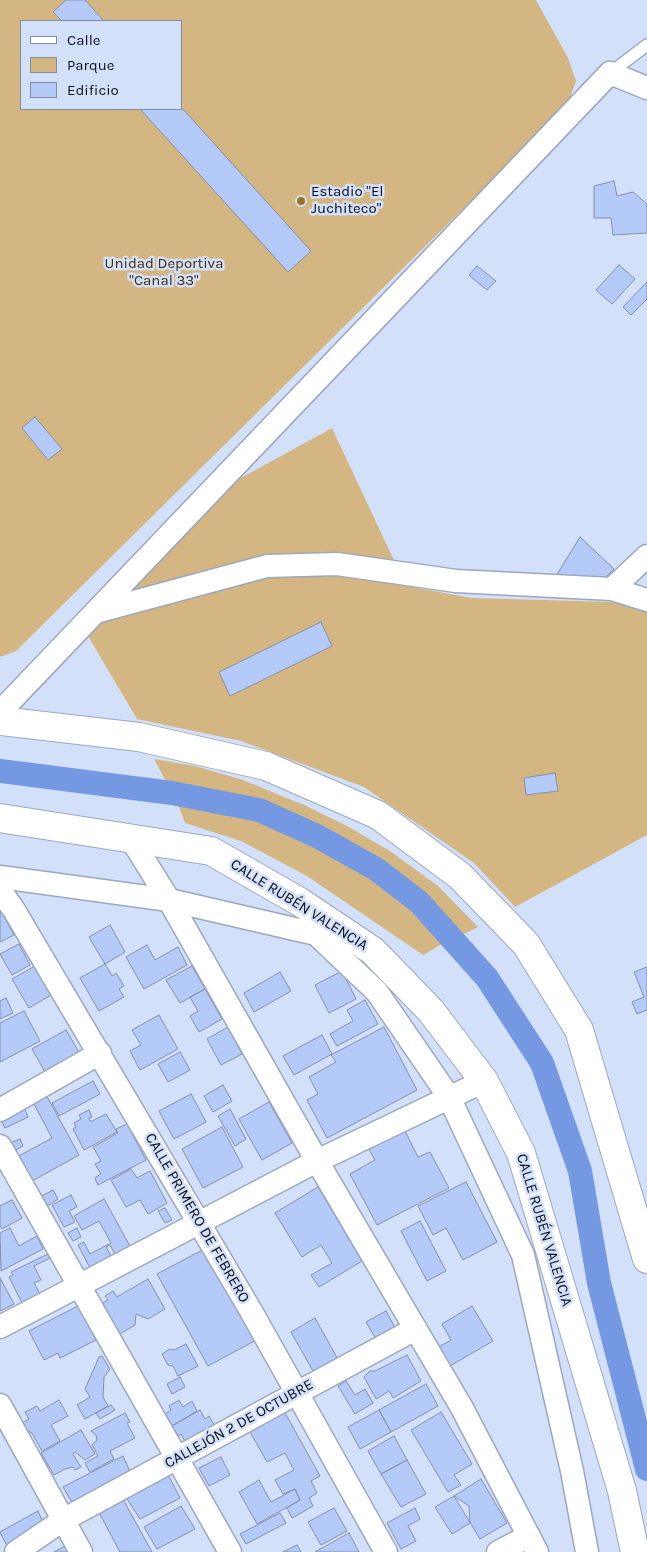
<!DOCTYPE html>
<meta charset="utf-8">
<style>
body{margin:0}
#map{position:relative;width:647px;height:1552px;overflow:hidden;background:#d3e0f9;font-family:Karla,sans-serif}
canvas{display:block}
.legend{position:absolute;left:20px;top:20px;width:162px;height:90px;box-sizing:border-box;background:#d3e0f9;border:1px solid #838c9e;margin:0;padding:6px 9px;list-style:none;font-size:15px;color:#0a0e16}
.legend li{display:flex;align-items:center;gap:10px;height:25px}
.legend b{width:25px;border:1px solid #838c9e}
</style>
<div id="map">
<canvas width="647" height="1552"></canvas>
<ul class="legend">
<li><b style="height:6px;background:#fff"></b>Calle</li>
<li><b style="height:14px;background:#d4b683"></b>Parque</li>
<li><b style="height:14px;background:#b4cbfa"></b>Edificio</li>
</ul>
</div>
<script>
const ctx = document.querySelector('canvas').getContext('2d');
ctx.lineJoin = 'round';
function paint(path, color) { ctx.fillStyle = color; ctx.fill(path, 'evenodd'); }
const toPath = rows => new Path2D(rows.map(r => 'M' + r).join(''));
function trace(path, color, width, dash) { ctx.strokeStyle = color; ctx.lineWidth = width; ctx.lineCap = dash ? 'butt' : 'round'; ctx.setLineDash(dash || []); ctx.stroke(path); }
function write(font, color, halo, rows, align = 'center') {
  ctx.font = font + ' Karla,sans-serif'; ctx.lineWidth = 5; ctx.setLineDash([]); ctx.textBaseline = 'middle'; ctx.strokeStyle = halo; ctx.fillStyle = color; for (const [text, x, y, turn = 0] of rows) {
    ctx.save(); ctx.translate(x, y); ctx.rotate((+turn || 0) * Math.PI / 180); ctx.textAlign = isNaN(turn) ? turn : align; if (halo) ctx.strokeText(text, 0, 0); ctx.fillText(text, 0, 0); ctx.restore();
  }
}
const green = toPath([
 [0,0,536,0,568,58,576,81,567,106,16,651,0,657],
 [21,21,181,21,181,109,21,109],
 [332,428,406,586,472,598,611,602,647,612,647,835,515,907,474,863,364,787,241,741,137,719,85,631,188,507],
 [154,759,195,766,243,780,304,805,347,826,390,851,438,886,478,927,462,935,401,880,336,842,256,802,168,785],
 [176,799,255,818,329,852,369,875,415,906,449,940,423,955,307,876,241,841,185,823]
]);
const canal = toPath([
 [0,771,172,793,259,810,317,836,376,869,419,902,487,978,542,1063,580,1171,599,1283,647,1469]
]);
const building = toPath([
 [66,0,85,0,104,21,62,21,53,12,66,0],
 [181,107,311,251,288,272,140,109,181,109,181,107],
 [614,181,617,196,633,192,647,204,647,233,613,235,611,218,594,218,594,186,614,181],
 [619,265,635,279,612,304,596,290,619,265],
 [477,266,496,281,487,290,469,275,477,266],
 [647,282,647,299,631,315,623,307,647,282],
 [35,417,62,449,48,460,22,428,35,417],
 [580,537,614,569,602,581,556,576,580,537],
 [321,622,332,646,230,696,219,672,321,622],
 [555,773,558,791,526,795,524,778,555,773],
 [0,909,14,935,0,942,0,909],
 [110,925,125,952,105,964,89,937,110,925],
 [19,944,30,965,12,975,0,954,19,944],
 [147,945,155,960,178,947,187,965,144,989,126,957,147,945],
 [105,964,112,976,116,973,124,986,119,989,124,997,99,1011,80,978,105,964],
 [35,966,51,995,29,1008,12,979,35,966],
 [192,966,205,989,180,1003,166,980,192,966],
 [647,967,647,1010,637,1014,632,1002,644,997,634,972,647,967],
 [342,971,356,999,329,1013,315,985,342,971],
 [280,972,291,991,254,1012,244,993,280,972],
 [205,989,222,1019,199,1032,190,1016,198,1011,190,997,205,989],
 [6,998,13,1013,0,1019,0,1001,6,998],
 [365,1000,378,1024,337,1046,330,1034,353,1021,347,1010,365,1000],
 [24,1011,40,1041,0,1062,0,1023,24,1011],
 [159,1015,178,1049,140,1070,130,1051,141,1045,132,1030,159,1015],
 [228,1027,242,1054,221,1065,207,1039,228,1027],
 [384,1027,417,1090,327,1138,307,1100,318,1094,309,1077,336,1062,331,1055,384,1027],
 [66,1030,83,1059,49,1079,32,1049,66,1030],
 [322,1035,332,1054,294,1075,283,1056,322,1035],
 [180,1052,190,1070,168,1082,158,1064,180,1052],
 [93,1081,100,1094,59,1116,52,1103,93,1081],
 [223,1085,232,1101,213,1112,204,1096,223,1085],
 [45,1093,79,1155,32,1181,19,1156,52,1138,32,1100,45,1093],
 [191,1094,206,1122,174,1139,159,1111,191,1094],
 [21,1101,28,1117,5,1128,0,1118,21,1101],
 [269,1102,292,1143,262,1160,239,1119,269,1102],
 [230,1109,246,1139,235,1146,218,1116,230,1109],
 [89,1110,92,1117,89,1118,90,1121,92,1121,106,1114,117,1132,84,1150,73,1129,76,1127,74,1123,81,1119,79,1115,89,1110],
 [127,1124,146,1160,98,1185,95,1179,96,1177,101,1174,95,1164,101,1161,93,1147,118,1133,116,1129,127,1124],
 [402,1125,418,1157,430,1152,449,1188,377,1225,350,1174,375,1160,366,1144,402,1125],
 [222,1127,243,1167,203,1188,182,1149,222,1127],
 [20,1139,23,1146,14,1151,10,1143,20,1139],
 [131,1169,137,1178,150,1171,167,1203,148,1214,140,1200,126,1207,111,1180,131,1169],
 [466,1182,497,1242,463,1260,446,1228,433,1235,418,1206,466,1182],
 [318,1187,362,1261,319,1287,311,1275,332,1263,321,1245,302,1257,275,1213,318,1187],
 [53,1190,58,1199,47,1206,42,1196,53,1190],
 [71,1195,77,1207,69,1211,75,1222,64,1227,52,1205,71,1195],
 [104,1199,131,1248,116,1256,110,1245,106,1247,112,1258,91,1270,78,1245,84,1242,90,1254,111,1243,99,1221,82,1230,74,1216,104,1199],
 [12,1200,22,1218,2,1229,0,1226,0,1206,12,1200],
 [165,1208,172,1220,165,1223,158,1211,165,1208],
 [420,1221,446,1271,427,1281,401,1231,420,1221],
 [10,1228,19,1246,37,1236,43,1249,1,1271,0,1233,10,1228],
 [77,1228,81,1237,73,1241,68,1233,77,1228],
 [210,1246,260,1338,208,1366,157,1274,210,1246],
 [48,1254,50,1258,34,1266,41,1280,34,1283,40,1294,22,1303,9,1277,13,1275,11,1272,48,1254],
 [0,1278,14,1304,0,1311,0,1278],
 [148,1279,165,1309,148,1319,136,1314,135,1325,118,1335,93,1308,108,1300,105,1296,113,1291,117,1297,148,1279],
 [78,1306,96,1340,60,1358,58,1353,44,1360,29,1331,78,1306],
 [472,1306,493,1341,448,1367,437,1348,451,1340,442,1324,472,1306],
 [386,1311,399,1335,380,1346,366,1322,386,1311],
 [315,1318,341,1365,317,1378,291,1332,315,1318],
 [186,1344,198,1366,178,1376,173,1366,168,1365,162,1354,170,1349,174,1350,186,1344],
 [407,1355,421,1381,393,1398,389,1391,376,1399,364,1377,370,1371,375,1371,407,1355],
 [102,1356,110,1369,104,1377,103,1397,108,1406,85,1419,77,1405,90,1397,85,1389,99,1357,102,1356],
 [180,1377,185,1387,172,1394,167,1384,180,1377],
 [346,1381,355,1395,365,1389,373,1403,355,1414,338,1386,346,1381],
 [426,1384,438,1406,391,1432,379,1410,426,1384],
 [59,1400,68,1416,51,1425,60,1441,42,1451,32,1433,26,1430,22,1423,29,1419,25,1412,37,1406,40,1411,59,1400],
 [179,1400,183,1407,192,1401,197,1411,172,1426,165,1414,171,1410,169,1406,179,1400],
 [111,1405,115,1410,100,1419,96,1413,111,1405],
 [200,1410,205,1419,209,1416,220,1435,190,1451,181,1434,178,1436,172,1426,200,1410],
 [379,1410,391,1432,360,1449,348,1427,379,1410],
 [284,1411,320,1476,311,1481,317,1493,309,1498,313,1506,292,1518,287,1508,300,1500,295,1489,283,1494,275,1480,294,1470,285,1453,267,1462,249,1430,284,1411],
 [441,1412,472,1464,454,1475,461,1485,448,1492,411,1430,441,1412],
 [125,1413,130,1422,127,1423,135,1438,110,1451,114,1459,90,1472,85,1463,98,1456,92,1445,97,1440,96,1435,91,1431,125,1413],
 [81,1430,95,1454,85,1460,75,1452,73,1454,81,1467,75,1470,73,1467,65,1469,54,1475,41,1453,81,1430],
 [394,1436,407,1460,381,1474,368,1451,394,1436],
 [123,1456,132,1476,74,1506,63,1487,123,1456],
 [221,1457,230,1475,209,1486,199,1468,221,1457],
 [407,1460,426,1494,401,1507,381,1474,407,1460],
 [164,1467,180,1498,140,1519,122,1491,164,1467],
 [481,1479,507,1523,480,1539,454,1496,481,1479],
 [259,1480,271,1502,295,1489,300,1500,257,1524,239,1492,259,1480],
 [119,1492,152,1552,120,1552,95,1505,119,1492],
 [454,1496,469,1506,470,1523,452,1534,435,1507,454,1496],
 [181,1506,195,1529,157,1549,144,1527,181,1506],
 [334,1508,347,1531,321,1545,308,1522,334,1508],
 [415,1508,420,1519,408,1526,416,1541,401,1549,387,1523,415,1508],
 [38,1511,46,1529,9,1550,0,1532,38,1511],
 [280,1513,286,1523,246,1544,240,1534,280,1513],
 [349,1533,359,1552,315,1552,349,1533],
 [297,1545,301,1552,283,1552,297,1545],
 [65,1546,68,1552,54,1552,65,1546]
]);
const lane = toPath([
 [610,73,647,45]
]);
const street = toPath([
 [612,589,647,556],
 [96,612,267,566,337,564,456,581,612,589,647,600],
 [0,712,610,73,647,88],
 [131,839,169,900,317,1161,462,1408,537,1552],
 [0,877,169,900,316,934,377,992,449,1097,523,1255,572,1471,587,1552],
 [0,890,14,910,251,1311,386,1552],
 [0,1110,100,1053],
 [0,1146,230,1552],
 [0,1327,317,1161,484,1081],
 [0,1405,81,1552],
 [16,1552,63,1520,415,1329],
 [498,1552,529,1536]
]);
const secondary = toPath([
 [0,721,139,737,266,766,378,815,460,876,526,944,579,1030,647,1259],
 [0,818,211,851,300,902,373,951,431,1011,484,1081,521,1153,622,1491,635,1552]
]);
const markers = [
 [301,201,5,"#9b7320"]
];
const poiNames = [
 ["Estadio \"El",311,192],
 ["Juchiteco\"",311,209]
];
const parkNames = [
 ["Unidad Deportiva",164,264],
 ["\"Canal 33\"",164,281]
];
const streetNames = [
 ["CALLE RUBÉN VALENCIA",299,905,32],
 ["CALLE PRIMERO DE FEBRERO",197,1218,60],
 ["CALLE RUBÉN VALENCIA",544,1230,73],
 ["CALLEJÓN 2 DE OCTUBRE",239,1424,-29]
];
paint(green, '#d4b683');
trace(canal, '#7598e3', 24);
paint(building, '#b4cbfa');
trace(building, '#848fa6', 1);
trace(lane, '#9ba7be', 14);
trace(street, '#9ba7be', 25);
trace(secondary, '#9ba7be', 30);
trace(lane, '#fff', 11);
trace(street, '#fff', 22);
trace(secondary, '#fff', 28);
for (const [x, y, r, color] of markers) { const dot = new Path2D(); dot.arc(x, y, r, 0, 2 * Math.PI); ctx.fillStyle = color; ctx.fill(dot); trace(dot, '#d3e0f9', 2); }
write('15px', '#0a0e16', '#d3e0f9', poiNames, 'left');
write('15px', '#3f2d05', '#d3e0f9', parkNames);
write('15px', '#0a0e16', '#d3e0f9', streetNames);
</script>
